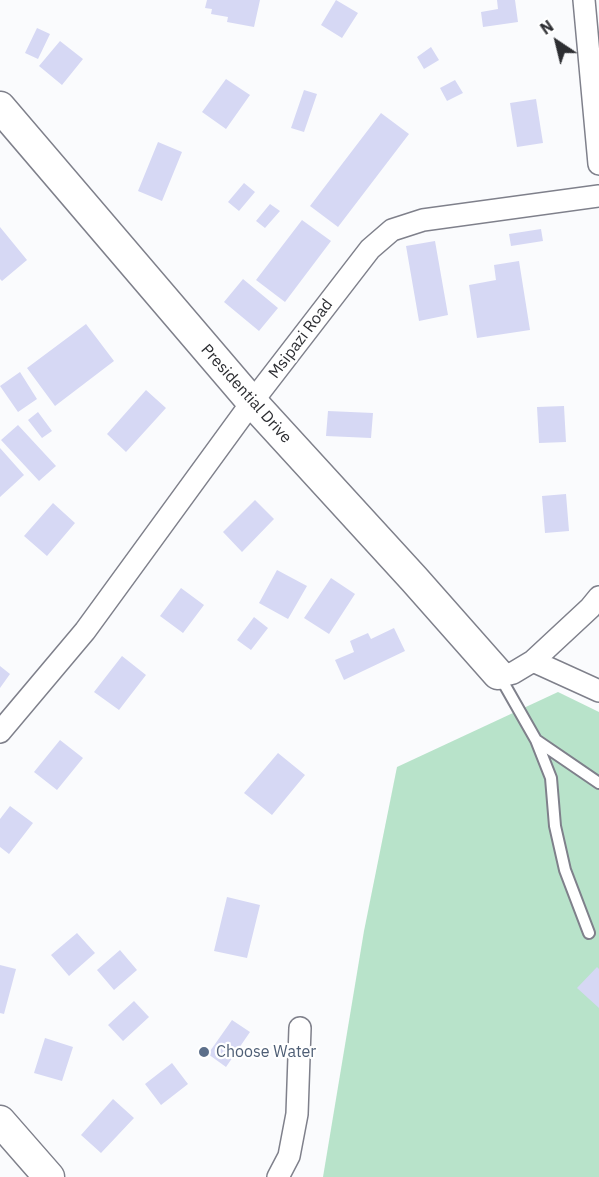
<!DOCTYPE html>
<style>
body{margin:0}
#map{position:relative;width:599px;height:1177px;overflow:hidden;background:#fafbfd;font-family:"IBM Plex Sans",sans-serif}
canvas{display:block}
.north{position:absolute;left:527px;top:12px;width:60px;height:60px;-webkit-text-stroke:4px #fff;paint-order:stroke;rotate:325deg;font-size:16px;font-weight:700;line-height:24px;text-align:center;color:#2d2e32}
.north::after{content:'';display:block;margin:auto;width:21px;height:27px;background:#2d2e32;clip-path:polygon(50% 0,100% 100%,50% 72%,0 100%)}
</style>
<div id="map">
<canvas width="599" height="1177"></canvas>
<div class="north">N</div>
</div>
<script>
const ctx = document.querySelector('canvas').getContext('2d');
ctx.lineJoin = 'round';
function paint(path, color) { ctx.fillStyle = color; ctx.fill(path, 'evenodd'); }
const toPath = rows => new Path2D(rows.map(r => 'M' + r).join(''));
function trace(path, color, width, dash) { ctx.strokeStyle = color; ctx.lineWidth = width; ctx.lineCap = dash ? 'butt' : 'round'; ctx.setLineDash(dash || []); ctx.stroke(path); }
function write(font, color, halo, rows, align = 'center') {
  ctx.font = font + ' "IBM Plex Sans",sans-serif'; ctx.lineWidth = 4.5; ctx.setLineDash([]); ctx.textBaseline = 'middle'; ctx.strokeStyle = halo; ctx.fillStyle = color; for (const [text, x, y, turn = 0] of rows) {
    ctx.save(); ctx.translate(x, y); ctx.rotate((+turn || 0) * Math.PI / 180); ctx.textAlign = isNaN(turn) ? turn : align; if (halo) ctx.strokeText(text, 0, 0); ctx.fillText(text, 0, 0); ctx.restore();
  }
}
const green = toPath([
 [558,692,599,712,599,1177,323,1177,364,931,397,767]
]);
const building = toPath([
 [207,0,260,0,254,27,227,22,228,17,211,14,212,9,205,8],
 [336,0,358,13,342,38,321,25],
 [497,0,515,0,518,22,483,27,481,12,498,9],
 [37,28,50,34,38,59,25,53],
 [60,41,83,59,62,85,39,66],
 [431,47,439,60,424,69,417,57],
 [226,79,250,95,226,129,202,112],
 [455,80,463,93,447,101,440,88],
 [304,90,317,94,304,132,291,128],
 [536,99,543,143,517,147,510,103],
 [381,113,409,134,338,227,310,206],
 [158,142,182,152,162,201,138,191],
 [244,183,255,192,239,211,228,202],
 [270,204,280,211,265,228,256,221],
 [302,220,331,241,285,302,256,280],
 [0,227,27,260,2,281,0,279],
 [541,229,543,241,511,246,509,234],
 [435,241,448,315,419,321,406,246],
 [519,261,530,330,477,338,469,285,496,280,494,265],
 [243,279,278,308,259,331,224,302],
 [86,324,114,361,55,406,27,368],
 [20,372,37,399,18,412,0,386],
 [146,390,166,408,126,452,107,434],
 [564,406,566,442,539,443,537,407],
 [328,411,373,413,371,438,326,436],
 [38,412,52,431,42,438,28,420],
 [18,425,56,466,39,481,1,440],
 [0,448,24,475,0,497],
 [566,494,569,531,545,533,542,496],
 [255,500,274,519,242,552,223,532],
 [53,503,75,523,47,556,24,536],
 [277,570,307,586,288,619,259,603],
 [331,578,355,594,329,634,304,618],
 [181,588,204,605,183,633,160,616],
 [254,617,268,628,251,650,237,640],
 [394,628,405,651,344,680,335,660,354,652,350,641,368,633,371,639],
 [122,656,146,675,119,710,94,692],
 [0,666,10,674,0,688],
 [60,740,83,758,57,790,34,772],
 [278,753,305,775,272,815,244,793],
 [10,806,33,823,9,854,0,847,0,819],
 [227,897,260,905,247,958,214,951],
 [77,933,95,953,69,976,51,955],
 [120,950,137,970,114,990,97,970],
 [0,965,16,969,4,1014,0,1013],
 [597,967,599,969,599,1008,577,988],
 [134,1001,149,1017,123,1041,108,1025],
 [232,1020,250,1032,226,1067,208,1054],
 [45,1038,73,1047,62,1081,34,1073],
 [172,1063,188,1084,161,1105,145,1084],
 [113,1099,134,1118,101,1153,81,1135]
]);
const lane = toPath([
 [499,675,536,740,551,778,555,826,565,870,589,933],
 [536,740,599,783]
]);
const street = toPath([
 [584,0,599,164],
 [533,661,599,691],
 [498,674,505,675,513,673,533,661,590,608,599,597],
 [0,732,85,631,252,402,370,249,392,230,423,220,599,196],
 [278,1177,289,1156,297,1114,300,1028]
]);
const secondary = toPath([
 [0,107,252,402,414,579,498,674],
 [0,1121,49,1177]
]);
const markers = [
 [204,1052,6,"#5c6f8a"]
];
const streetNames = [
 ["Msipazi Road",301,339,-53],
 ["Presidential Drive",246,394,48]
];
const serviceNames = [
 ["Choose Water",216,1052]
];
paint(green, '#b8e3ca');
paint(building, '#d6d8f4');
trace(lane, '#7f808b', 14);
trace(street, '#7f808b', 24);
trace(secondary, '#7f808b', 33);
trace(lane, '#fff', 10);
trace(street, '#fff', 21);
trace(secondary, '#fff', 30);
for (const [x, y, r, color] of markers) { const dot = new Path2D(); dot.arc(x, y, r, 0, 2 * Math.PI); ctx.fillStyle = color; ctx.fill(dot); trace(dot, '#fff', 2); }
write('16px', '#2d2e32', '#fff', streetNames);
write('16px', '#4e5e75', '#fff', serviceNames, 'left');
</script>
